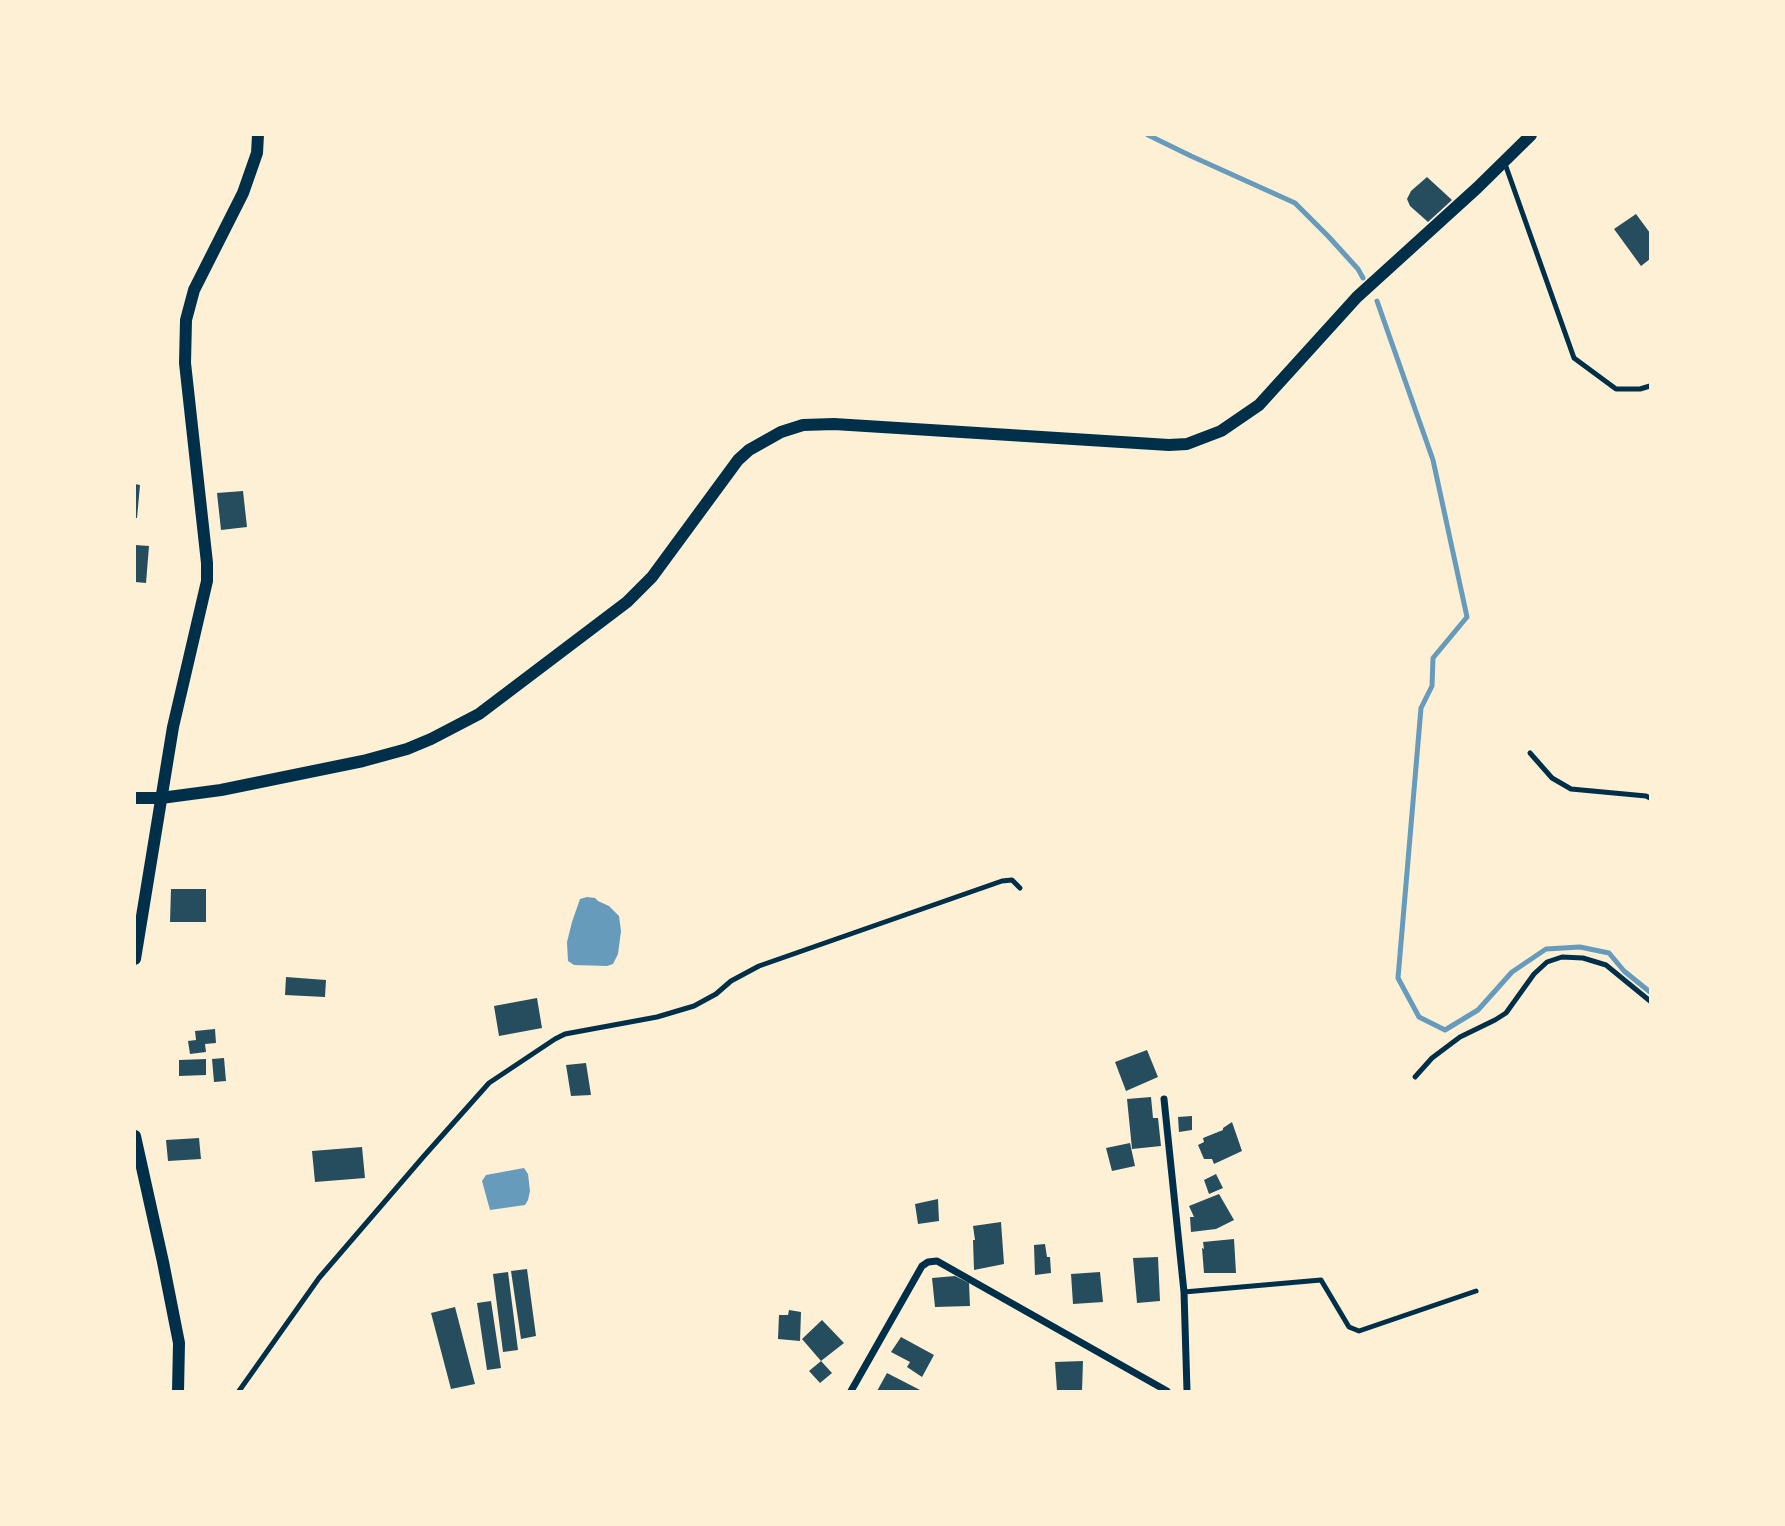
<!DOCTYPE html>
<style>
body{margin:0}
#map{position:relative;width:1785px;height:1526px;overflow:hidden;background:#fdf0d5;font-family:"Work Sans",sans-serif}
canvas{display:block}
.frame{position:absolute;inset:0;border:136px solid #fdf0d5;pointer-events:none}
</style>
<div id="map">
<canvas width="1785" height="1526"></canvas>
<div class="frame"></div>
</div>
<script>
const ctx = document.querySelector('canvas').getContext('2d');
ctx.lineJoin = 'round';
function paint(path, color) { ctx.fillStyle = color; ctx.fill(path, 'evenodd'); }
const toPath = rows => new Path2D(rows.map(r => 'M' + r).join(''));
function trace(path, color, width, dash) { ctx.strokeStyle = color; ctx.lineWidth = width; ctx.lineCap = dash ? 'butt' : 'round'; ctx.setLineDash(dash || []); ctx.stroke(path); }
const water = toPath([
 [587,897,595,898,598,901,609,906,619,916,621,931,618,954,613,964,607,966,574,965,568,961,567,942,572,922,580,899],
 [524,1168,528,1174,530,1191,528,1200,525,1205,490,1210,482,1181,486,1175]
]);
const stream = toPath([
 [1148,135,1191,156,1295,203,1328,236,1358,269,1363,278],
 [1377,301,1433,460,1467,617,1433,658,1432,686,1421,708,1398,978,1419,1017,1445,1030,1478,1010,1512,972,1546,949,1580,947,1609,953,1624,971,1650,992]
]);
const building = toPath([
 [1427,177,1452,200,1428,222,1410,206,1407,199,1411,191],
 [1636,214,1650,233,1650,259,1641,266,1614,229],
 [135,484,140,485,137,518,135,518],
 [243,491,247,527,221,530,217,493],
 [135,545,149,546,146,583,135,582],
 [171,889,206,889,206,922,170,922],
 [286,977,326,980,325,997,285,995],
 [537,998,542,1028,499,1036,494,1006],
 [215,1029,216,1043,205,1044,206,1052,190,1054,188,1041,196,1040,195,1031],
 [1147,1050,1158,1077,1126,1091,1115,1062],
 [224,1058,226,1081,214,1082,212,1059],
 [206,1059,206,1075,179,1076,179,1060],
 [586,1063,591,1095,571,1096,566,1065],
 [1151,1097,1153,1118,1158,1118,1161,1146,1132,1149,1127,1099],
 [1192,1116,1192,1130,1179,1132,1178,1117],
 [1232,1122,1242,1151,1214,1164,1212,1159,1204,1159,1198,1145,1204,1142,1203,1138,1223,1130,1223,1128],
 [199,1138,201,1159,168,1161,166,1140],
 [1130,1143,1135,1166,1112,1171,1106,1148],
 [362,1147,365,1178,315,1182,312,1151],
 [1216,1174,1223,1188,1209,1194,1204,1180],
 [1219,1194,1234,1220,1216,1229,1191,1232,1190,1217,1194,1217,1189,1206],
 [938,1199,939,1221,918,1224,915,1204],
 [1001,1222,1004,1264,974,1270,973,1240,975,1240,973,1226],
 [1234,1239,1236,1273,1204,1273,1202,1248,1204,1249,1203,1242],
 [1045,1244,1047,1257,1050,1257,1051,1273,1035,1275,1034,1245],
 [1158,1257,1160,1301,1137,1303,1133,1258],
 [527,1269,536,1336,521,1339,511,1271],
 [508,1272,518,1350,503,1352,493,1274],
 [1100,1272,1103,1302,1073,1304,1071,1274],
 [955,1276,969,1283,970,1306,935,1307,932,1278],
 [491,1301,501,1368,487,1370,477,1303],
 [455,1307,475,1384,451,1389,431,1313],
 [789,1310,801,1312,800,1341,778,1339,779,1315,788,1315],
 [822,1320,844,1343,821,1361,832,1373,820,1383,809,1371,821,1361,802,1339],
 [901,1337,934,1355,922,1377,907,1367,910,1362,891,1352],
 [1083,1361,1082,1391,1057,1391,1055,1362],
 [887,1373,922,1391,877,1391]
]);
const service = toPath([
 [1504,161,1574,358,1616,389,1640,389,1650,386],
 [1530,753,1552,778,1571,789,1646,796,1650,798],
 [1415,1077,1432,1058,1460,1037,1495,1020,1506,1013,1534,974,1547,962,1562,957,1583,958,1606,965,1650,1001],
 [1184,1292,1321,1280,1349,1327,1359,1331,1476,1291],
 [239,1391,319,1278,424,1156,489,1083,555,1039,565,1034,657,1017,694,1006,716,994,731,981,759,966,1002,881,1012,880,1020,888]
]);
const minor = toPath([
 [1164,1099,1184,1292,1187,1391],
 [851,1391,922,1266,928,1262,937,1261,1167,1391]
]);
const tertiary = toPath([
 [135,798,161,798,221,790,363,761,407,749,431,739,479,714,627,602,652,577,738,460,749,450,781,432,803,425,834,424,1169,445,1187,444,1221,431,1259,405,1357,297,1477,188,1531,135],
 [135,959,173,727,207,581,207,563,185,363,186,320,194,290,243,193,257,153,258,135],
 [135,1136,163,1262,179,1343,178,1391]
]);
paint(water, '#669bbc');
trace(stream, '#669bbc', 5);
paint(building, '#264d5e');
trace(service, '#003049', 5);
trace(minor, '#003049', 7);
trace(tertiary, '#003049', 12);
</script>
